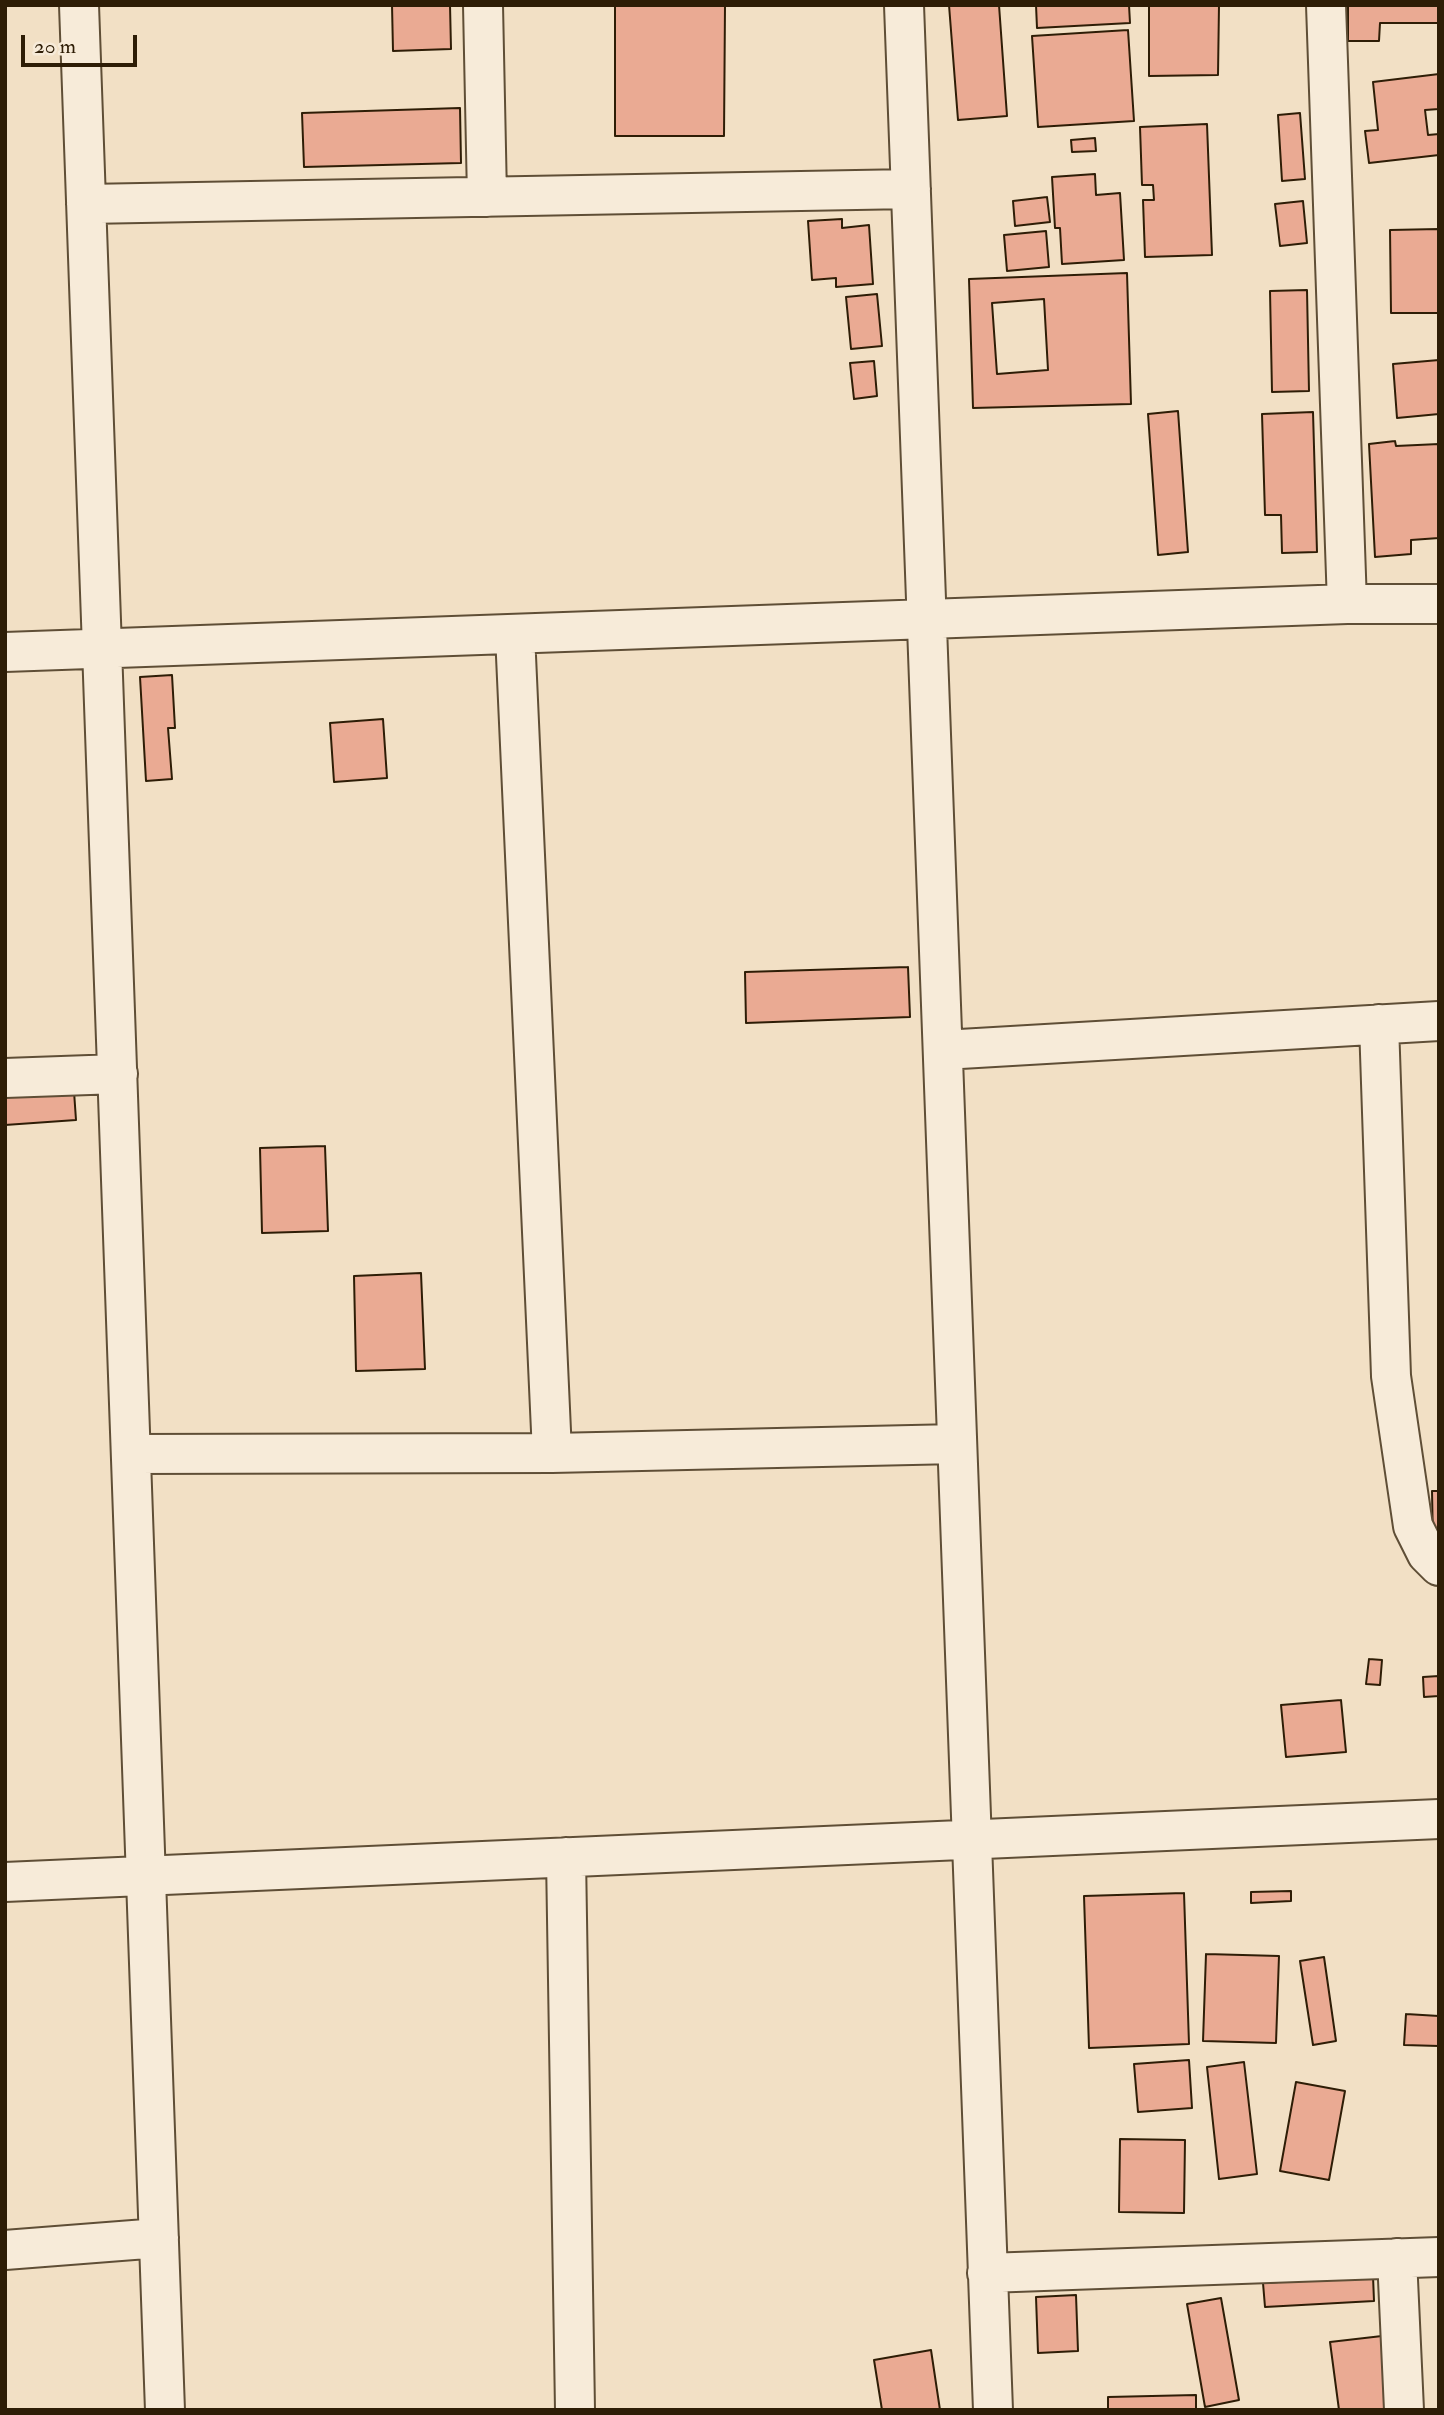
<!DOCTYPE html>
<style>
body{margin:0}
#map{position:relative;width:1444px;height:2415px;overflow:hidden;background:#f2e0c5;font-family:"IM FELL Double Pica",serif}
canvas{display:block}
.frame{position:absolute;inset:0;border:7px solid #2e1d06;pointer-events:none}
.scale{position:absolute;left:21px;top:35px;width:116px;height:32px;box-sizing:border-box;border:4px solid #2e1d06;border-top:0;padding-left:9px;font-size:21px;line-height:24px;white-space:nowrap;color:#2e1d06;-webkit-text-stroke:5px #f7ebd9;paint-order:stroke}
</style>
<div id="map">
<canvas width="1444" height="2415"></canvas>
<div class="frame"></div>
<div class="scale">20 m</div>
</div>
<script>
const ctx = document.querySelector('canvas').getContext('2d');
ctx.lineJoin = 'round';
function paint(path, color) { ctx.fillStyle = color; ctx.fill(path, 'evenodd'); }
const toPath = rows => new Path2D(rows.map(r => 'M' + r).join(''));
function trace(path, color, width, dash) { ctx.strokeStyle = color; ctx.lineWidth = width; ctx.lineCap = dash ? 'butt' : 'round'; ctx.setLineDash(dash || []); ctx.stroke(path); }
const building = toPath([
 [392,5,450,5,451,49,393,51,392,5],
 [615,5,725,5,724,136,615,136,615,5],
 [949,5,999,5,1007,116,958,120,949,5],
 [1036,5,1129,5,1130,23,1037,28,1036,5],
 [1149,5,1219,5,1218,75,1149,76,1149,5],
 [1348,5,1439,5,1439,23,1380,23,1379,41,1348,41,1348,5],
 [1128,30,1134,121,1038,127,1032,36,1128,30],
 [1439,74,1439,109,1425,110,1428,135,1439,134,1439,155,1369,163,1365,131,1378,130,1373,82,1439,74],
 [460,108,461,163,304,167,302,113,460,108],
 [1300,113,1305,179,1282,181,1278,115,1300,113],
 [1207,124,1212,255,1145,257,1143,200,1154,200,1153,185,1142,185,1140,127,1207,124],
 [1095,138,1096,151,1072,152,1071,140,1095,138],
 [1095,174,1096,195,1120,193,1124,260,1062,264,1060,228,1055,228,1052,177,1095,174],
 [1047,197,1050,222,1015,226,1013,201,1047,197],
 [1303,201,1307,243,1280,246,1275,204,1303,201],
 [842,219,842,228,869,225,873,284,836,287,836,278,812,280,808,221,842,219],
 [1439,229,1439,313,1391,313,1390,230,1439,229],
 [1046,231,1049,267,1007,271,1004,235,1046,231],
 [1127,273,1131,404,973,408,969,279,1127,273],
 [1044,299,1048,370,997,374,992,303,1044,299],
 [1307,290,1309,391,1272,392,1270,291,1307,290],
 [877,294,882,346,851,349,846,297,877,294],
 [1439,360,1439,414,1397,418,1393,364,1439,360],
 [874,361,877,396,854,399,850,363,874,361],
 [1178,411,1188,552,1158,555,1148,414,1178,411],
 [1313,412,1317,552,1282,553,1281,515,1265,515,1262,414,1313,412],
 [1395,441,1396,446,1439,444,1439,538,1411,540,1411,554,1375,557,1369,444,1395,441],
 [172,675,175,728,168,728,172,779,146,781,140,677,172,675],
 [383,719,387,778,334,782,330,723,383,719],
 [908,967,910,1017,746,1023,745,972,908,967],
 [73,1077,76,1120,5,1125,5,1082,73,1077],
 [325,1146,328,1231,262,1233,260,1148,325,1146],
 [421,1273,425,1369,356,1371,354,1276,421,1273],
 [1432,1491,1439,1491,1439,1544,1433,1544,1432,1491],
 [1369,1659,1382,1660,1380,1685,1366,1684,1369,1659],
 [1439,1676,1439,1696,1424,1697,1423,1677,1439,1676],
 [1341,1700,1346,1752,1286,1757,1281,1705,1341,1700],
 [1291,1891,1291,1901,1251,1903,1251,1892,1291,1891],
 [1184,1893,1189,2044,1089,2048,1084,1896,1184,1893],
 [1206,1954,1279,1956,1276,2043,1203,2041,1206,1954],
 [1324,1957,1336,2041,1313,2045,1300,1961,1324,1957],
 [1406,2014,1439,2016,1439,2046,1404,2045,1406,2014],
 [1189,2060,1192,2108,1138,2112,1134,2064,1189,2060],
 [1244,2062,1257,2174,1219,2179,1207,2067,1244,2062],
 [1296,2082,1345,2091,1329,2180,1280,2171,1296,2082],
 [1120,2139,1185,2140,1184,2213,1119,2212,1120,2139],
 [1373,2276,1374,2301,1265,2307,1263,2283,1373,2276],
 [1076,2295,1078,2351,1038,2353,1036,2297,1076,2295],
 [1221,2298,1239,2400,1205,2407,1187,2304,1221,2298],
 [1382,2336,1392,2410,1339,2410,1330,2342,1382,2336],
 [931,2350,940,2410,882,2410,874,2360,931,2350],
 [1196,2395,1196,2410,1108,2410,1108,2397,1196,2395]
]);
const minor = toPath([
 [79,5,165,2410],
 [483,5,487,197],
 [904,5,993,2410],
 [1326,5,1347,604],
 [86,204,911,189],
 [515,634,552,1453],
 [5,652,1347,604,1439,604],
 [1379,1024,1391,1376,1413,1526,1427,1554,1439,1566],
 [943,1050,1439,1021],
 [5,1078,118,1074],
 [131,1454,552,1453,957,1444],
 [566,1857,575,2410],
 [5,1882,1439,1819],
 [5,2250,159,2238],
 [1397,2258,1404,2410],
 [987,2273,1439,2257]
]);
paint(building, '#eaaa93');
trace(building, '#2e1d06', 2);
trace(minor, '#5f4e36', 42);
trace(minor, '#f7ebd9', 38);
</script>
